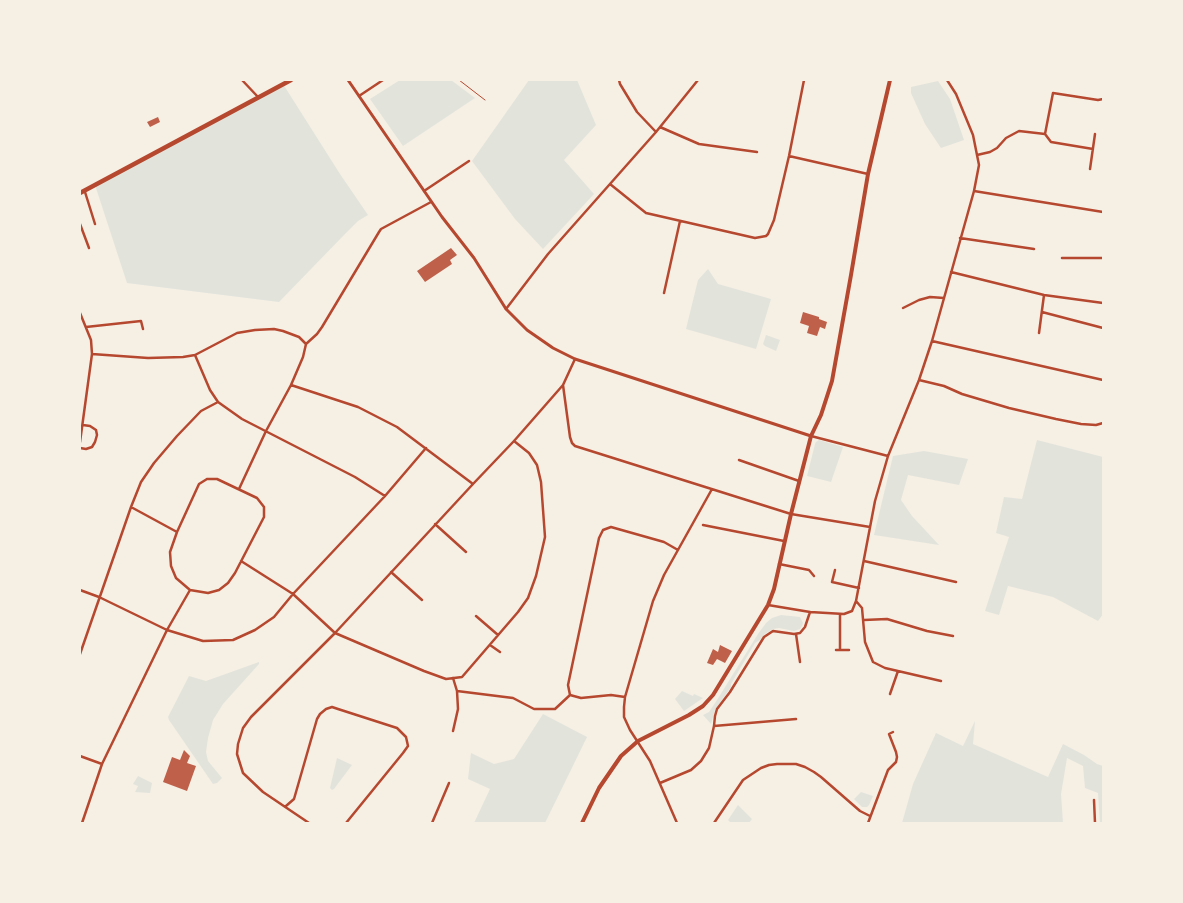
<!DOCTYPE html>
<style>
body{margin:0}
#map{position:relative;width:1183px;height:903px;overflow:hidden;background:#f6efe4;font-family:Barlow,sans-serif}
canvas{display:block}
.frame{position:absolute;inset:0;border:81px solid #f6efe4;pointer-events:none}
</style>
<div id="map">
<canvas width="1183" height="903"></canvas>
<div class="frame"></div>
</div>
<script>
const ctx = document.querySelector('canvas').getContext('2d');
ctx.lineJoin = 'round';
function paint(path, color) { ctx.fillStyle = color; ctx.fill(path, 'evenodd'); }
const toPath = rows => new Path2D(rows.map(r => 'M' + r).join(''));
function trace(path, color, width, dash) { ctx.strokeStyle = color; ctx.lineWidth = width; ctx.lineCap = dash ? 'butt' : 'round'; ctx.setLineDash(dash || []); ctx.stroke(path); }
const green = toPath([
 [400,80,451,80,475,98,403,146,370,99],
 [529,80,577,80,596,125,564,160,594,194,543,249,515,219,472,161],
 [938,81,950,99,964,140,941,148,925,124,911,93,911,87],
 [283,84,340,174,368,215,358,221,344,235,279,302,127,283,95,185],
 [708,269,718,284,771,299,756,349,686,329,698,280],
 [766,335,780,340,776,351,765,346,763,344],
 [819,440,843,447,831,482,807,476,815,444,816,442],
 [1037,440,1103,457,1103,614,1098,621,1053,597,1008,586,999,615,985,611,1009,537,996,533,1004,497,1022,499],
 [924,451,968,459,959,485,908,475,901,500,912,516,939,545,874,535,893,456],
 [781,615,800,617,803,623,802,626,800,629,794,631,779,628,773,629,765,634,760,640,755,643,731,684,731,687,715,710,711,724,703,715,709,712,717,700,758,634,766,623,772,618],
 [259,662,259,664,223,704,213,720,208,738,206,752,208,761,222,778,217,783,213,784,169,720,168,717,189,676,206,681],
 [682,691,693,696,694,694,703,698,684,711,675,699],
 [543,714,587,737,545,823,474,823,490,789,468,779,471,753,494,764,514,759],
 [975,721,973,744,1048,777,1063,744,1084,755,1097,764,1103,766,1103,823,1100,823,1098,793,1085,788,1083,766,1067,758,1061,794,1063,823,902,823,913,784,936,733,963,746],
 [337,758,352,765,334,789,332,790,330,788],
 [138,776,152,783,150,793,135,792,138,786,133,784],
 [861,792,873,796,869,805,867,807,862,807,854,799],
 [738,805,752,819,749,823,731,823,728,820]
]);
const building = toPath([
 [158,117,160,122,150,127,147,122],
 [451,248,457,255,450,260,452,264,425,282,417,271],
 [803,312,819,317,819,319,827,322,825,329,820,327,817,336,807,333,809,326,800,323],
 [720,645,732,651,725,663,717,659,713,665,707,663,713,649,718,652],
 [184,750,190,756,187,763,196,766,187,791,163,782,172,757,180,760]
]);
const service = toPath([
 [459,80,485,100]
]);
const minor = toPath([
 [242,80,258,97],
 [619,80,620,84,637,112,656,132],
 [359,96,383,80],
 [660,127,699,144,757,152],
 [1045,134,1053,93,1098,100,1103,99],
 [977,155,990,152,997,148,1006,138,1019,131,1045,134,1051,142,1093,149],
 [789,156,868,174],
 [1090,169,1095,134],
 [610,184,646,213,755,238,766,236,768,234,774,220,789,156,804,80],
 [424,191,469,161],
 [974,191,1103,212],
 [85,192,95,224],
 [80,224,89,248],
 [960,238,1034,249],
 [1062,258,1103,258],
 [951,272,1044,295,1103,303],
 [664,293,680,221],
 [903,308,919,300,930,297,944,298],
 [506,309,548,254,656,132,698,80],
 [1042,312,1103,328],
 [80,313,91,340,92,354,80,442],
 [86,327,141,321,143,329],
 [1039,333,1044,295],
 [932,341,1103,380],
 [92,354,148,358,183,357,195,355,237,333,255,330,274,329,283,331,299,337,306,344],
 [195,355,210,390,218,402,242,419,355,477,385,496],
 [919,380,944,386,962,394,1009,408,1056,419,1081,424,1096,425,1103,423],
 [291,385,358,407,397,427,473,484],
 [563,385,570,437,572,443,575,446,791,514,870,527],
 [811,436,888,456],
 [80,448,86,449,92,447,95,442,97,435,96,430,90,426,83,425],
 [739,460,799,481],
 [207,479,217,479,257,498,264,507,264,517,235,573,228,583,219,590,208,593,190,590,176,578,171,566,170,552,177,532,199,484,207,479],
 [239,489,266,431,291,385,303,357,306,344,317,334,322,327,379,232,381,229,431,202],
 [131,507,177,532],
 [435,524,466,552],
 [703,525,784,541],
 [241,561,293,594,335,633,424,671,446,679,462,677,518,612,528,598,536,576,545,537,541,482,537,465,529,453,514,441],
 [864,561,956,582],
 [779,564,809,570,814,576],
 [835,570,832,582,859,588],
 [391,572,422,600],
 [80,590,99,597,167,630,203,641,233,640,255,630,274,617,293,594,385,496,426,448],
 [856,601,862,608,865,642,873,662,885,668,941,681],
 [768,605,810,612,844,614,852,611,856,601,875,501,888,456,919,380,932,341,974,191,979,165,973,135,956,94,947,80],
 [476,616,498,635],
 [864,620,887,619,927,631,953,636],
 [796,634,800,662],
 [490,645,500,652],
 [836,650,849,650],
 [840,650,840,614],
 [80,654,131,507,141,482,154,463,177,436,201,411,218,402],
 [453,678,457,691,458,709,453,731],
 [457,691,513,698,534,709,555,709,570,695],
 [890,694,898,671],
 [625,697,611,695,581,698,570,695,568,685,599,538,603,530,611,527,664,542,678,550],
 [714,726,715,716,717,709,730,692,764,637,773,631,794,634,800,633,805,627,810,612],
 [80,756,102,764],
 [660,783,691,770,701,761,709,748,714,726,796,719],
 [1094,800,1095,823],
 [286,806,294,799,317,719,320,714,326,709,332,707,338,709,397,728,406,737,408,746,403,753,346,823],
 [82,823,102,764,167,630,190,590],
 [309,823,263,792,243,773,237,754,238,744,243,728,251,717,335,633,473,484,514,441,563,385,575,359],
 [432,823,449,783],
 [677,823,650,761,630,730,624,717,624,707,625,697,653,601,664,575,712,489],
 [714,823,743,780,761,768,769,765,777,764,796,764,805,767,814,772,821,777,860,811,870,816],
 [868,823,888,770,896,762,897,757,896,752,889,734,893,732]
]);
const tertiary = toPath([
 [348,80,442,217,474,258,506,309,527,330,553,348,575,359,811,436]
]);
const secondary = toPath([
 [582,823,599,788,621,756,638,741,689,715,703,706,713,695,768,605,774,589,791,514,811,436,821,415,832,381,851,275,868,174,890,80]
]);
const primary = toPath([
 [80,193,291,80]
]);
paint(green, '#e2e4dc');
paint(building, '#bf614a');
trace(service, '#b5482f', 1);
trace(minor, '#b5482f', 2.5);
trace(tertiary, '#b5482f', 3);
trace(secondary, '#b5482f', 4);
trace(primary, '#b5482f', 4.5);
</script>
